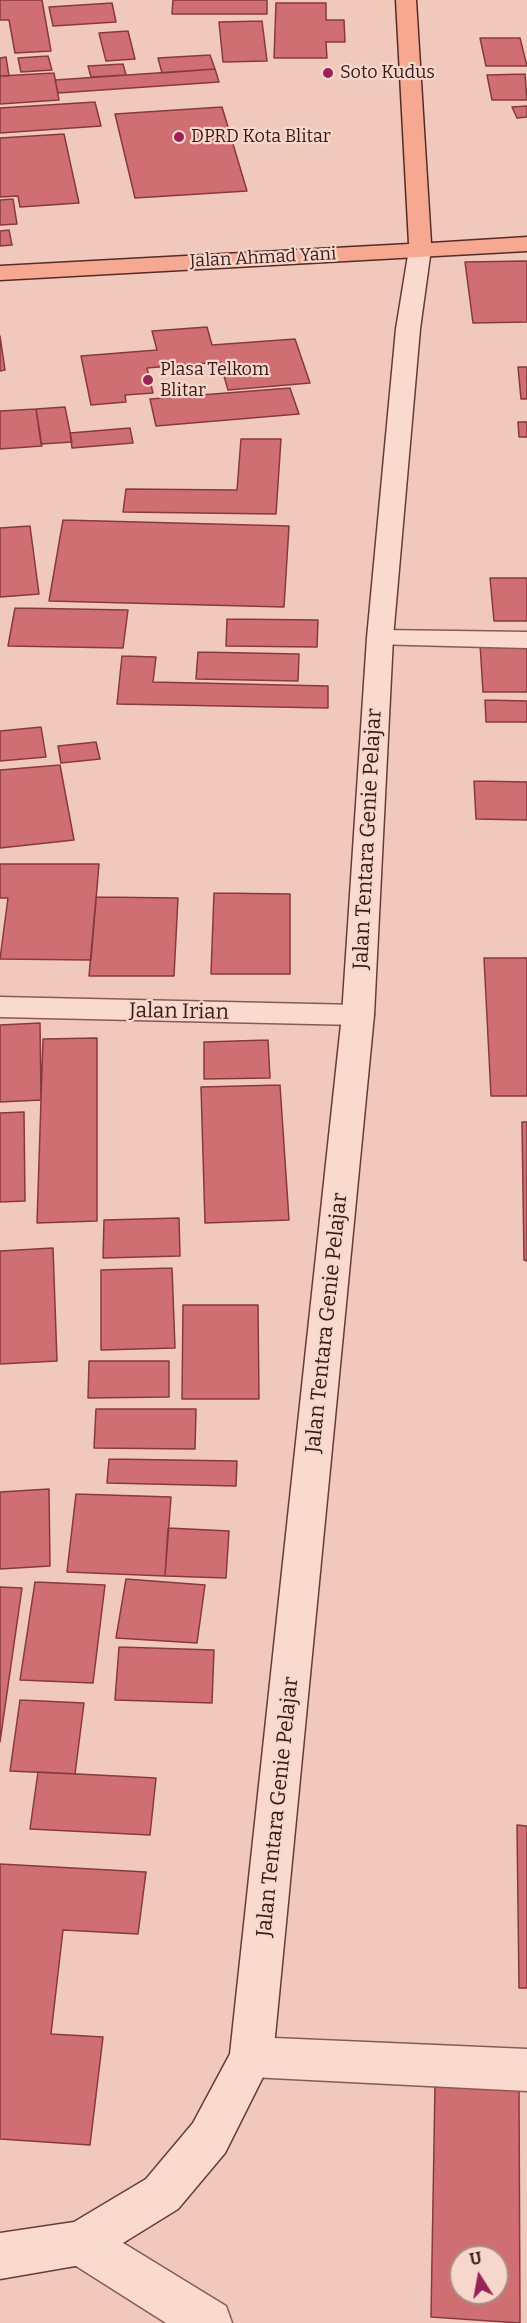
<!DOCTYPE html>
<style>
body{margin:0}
#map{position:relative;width:527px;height:2323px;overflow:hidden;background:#f0c9bc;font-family:Bitter,serif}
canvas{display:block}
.north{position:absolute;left:449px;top:2245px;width:60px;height:60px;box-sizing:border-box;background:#f7d7cb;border:2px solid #aa8c84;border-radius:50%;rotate:349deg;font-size:16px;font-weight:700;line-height:24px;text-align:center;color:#361b1a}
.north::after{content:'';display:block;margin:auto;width:21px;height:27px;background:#992258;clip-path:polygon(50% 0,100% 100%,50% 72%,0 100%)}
</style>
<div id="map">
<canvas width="527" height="2323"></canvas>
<div class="north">U</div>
</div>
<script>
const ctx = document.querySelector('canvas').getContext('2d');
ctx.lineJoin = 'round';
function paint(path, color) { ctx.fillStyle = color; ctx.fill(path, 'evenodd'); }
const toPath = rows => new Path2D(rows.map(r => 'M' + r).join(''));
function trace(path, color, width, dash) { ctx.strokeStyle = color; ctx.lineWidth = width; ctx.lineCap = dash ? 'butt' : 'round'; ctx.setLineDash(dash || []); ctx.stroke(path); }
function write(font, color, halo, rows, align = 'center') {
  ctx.font = font + ' Bitter,serif'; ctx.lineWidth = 4.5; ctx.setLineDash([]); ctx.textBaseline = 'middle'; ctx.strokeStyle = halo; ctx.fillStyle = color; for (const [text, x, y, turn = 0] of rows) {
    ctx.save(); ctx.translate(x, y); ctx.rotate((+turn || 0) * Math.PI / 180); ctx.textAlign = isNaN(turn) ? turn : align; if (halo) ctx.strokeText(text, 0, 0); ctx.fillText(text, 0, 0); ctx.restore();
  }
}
const building = toPath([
 [0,0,42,0,51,51,15,53,9,20,0,20,0,0],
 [173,0,267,0,267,14,172,14,173,0],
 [112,3,116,22,53,26,49,7,112,3],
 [276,3,326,3,326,20,344,20,345,42,326,42,327,58,274,58,276,3],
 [262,21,267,61,223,62,219,22,262,21],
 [128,31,135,59,106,61,99,33,128,31],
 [480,38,520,38,527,66,486,66,480,38],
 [210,55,215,69,162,73,158,58,210,55],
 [48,56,52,70,21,72,18,58,48,56],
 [6,57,9,76,0,76,0,58,6,57],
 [123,64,126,75,91,77,88,66,123,64],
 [215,69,219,82,58,93,55,80,215,69],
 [54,73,59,100,0,104,0,76,54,73],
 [525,74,527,100,492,100,487,75,525,74],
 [95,102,101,126,0,133,0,108,95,102],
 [527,106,527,117,517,118,512,107,527,106],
 [222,107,247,191,135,198,115,114,222,107],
 [64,134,79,203,20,207,18,196,0,197,0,138,64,134],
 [13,199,17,224,0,225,0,200,13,199],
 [9,230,12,245,0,246,0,231,9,230],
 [527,261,527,322,473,323,465,262,527,261],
 [207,327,212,345,295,339,310,383,228,390,220,362,147,368,153,393,125,395,126,402,91,405,81,356,157,350,152,331,207,327],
 [0,336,5,370,0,371,0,336],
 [518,367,527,367,527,399,521,399,518,367],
 [290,388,299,414,156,426,150,399,290,388],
 [65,407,72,442,41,444,36,409,65,407],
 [36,409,42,446,0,449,0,411,36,409],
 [518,422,527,422,527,437,519,437,518,422],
 [130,428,133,443,72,448,70,433,130,428],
 [241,439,281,439,276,514,123,512,126,489,237,490,241,439],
 [63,520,289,526,284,607,49,601,63,520],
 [30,526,39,594,0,597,0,528,30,526],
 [490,578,527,578,527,621,494,621,490,578],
 [15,608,128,610,123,648,8,646,15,608],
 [227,619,318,620,317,647,226,646,227,619],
 [480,644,527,645,527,692,483,692,480,644],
 [198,652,299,654,298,681,196,679,198,652],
 [122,656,156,657,153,682,328,686,328,708,117,704,122,656],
 [485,700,527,701,527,722,486,722,485,700],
 [41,727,46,757,0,761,0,731,41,727],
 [96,742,100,759,61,763,58,746,96,742],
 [60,765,74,840,0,848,0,770,60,765],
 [474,781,527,782,527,820,476,819,474,781],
 [0,864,99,864,91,960,0,959,8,898,0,898,0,864],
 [214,893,290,894,290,974,211,974,214,893],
 [96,897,178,898,174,976,89,976,96,897],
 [484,958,527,958,527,1096,491,1096,484,958],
 [40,1023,41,1100,0,1102,0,1025,40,1023],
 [97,1038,97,1221,37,1223,43,1039,97,1038],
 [268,1040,270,1078,204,1079,204,1042,268,1040],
 [280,1085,289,1220,205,1223,201,1087,280,1085],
 [24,1112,25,1201,0,1202,0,1113,24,1112],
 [522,1122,527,1122,527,1261,524,1260,522,1122],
 [179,1218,180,1256,103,1258,104,1220,179,1218],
 [53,1248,57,1361,0,1364,0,1251,53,1248],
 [172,1268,175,1348,101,1350,101,1270,172,1268],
 [183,1305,258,1305,259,1399,182,1399,183,1305],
 [89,1361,169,1361,169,1397,88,1398,89,1361],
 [96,1409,196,1409,195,1449,94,1448,96,1409],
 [109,1459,237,1461,236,1486,107,1483,109,1459],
 [49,1489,50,1566,0,1569,0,1492,49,1489],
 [76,1494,171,1497,165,1576,67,1572,76,1494],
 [168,1528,229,1531,226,1578,165,1576,168,1528],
 [126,1579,205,1585,197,1643,116,1638,126,1579],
 [35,1582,105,1585,93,1683,20,1680,35,1582],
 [0,1587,22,1588,0,1742,0,1587],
 [119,1647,214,1650,212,1703,115,1700,119,1647],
 [20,1700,84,1703,75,1774,10,1771,20,1700],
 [38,1772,156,1778,150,1835,30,1829,38,1772],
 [517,1825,527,1826,527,1988,519,1988,517,1825],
 [0,1864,146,1872,138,1934,63,1930,51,2034,103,2037,90,2145,0,2139,0,1864],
 [435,2085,519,2090,520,2323,431,2317,435,2085],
 [461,2257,497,2257,497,2293,461,2293,461,2257]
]);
const minor = toPath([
 [380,630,527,632,527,648,371,644,367,638,371,632,380,630],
 [0,997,358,1005,369,1008,374,1015,369,1022,358,1025,0,1017,0,997],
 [251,2037,527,2049,527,2091,251,2077,236,2071,229,2057,236,2043,251,2037],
 [81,2221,97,2227,226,2306,232,2323,166,2323,65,2259,58,2243,65,2227,81,2221]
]);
const secondary = toPath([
 [420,242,428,244,431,249,420,329,393,638,374,1015,273,2057,225,2153,178,2209,97,2259,81,2265,0,2279,0,2233,74,2222,146,2179,193,2123,230,2054,342,1015,367,638,396,329,409,249,412,244,420,242]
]);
const primary = toPath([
 [396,0,416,0,431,243,527,237,527,251,0,280,0,266,409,244,396,0]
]);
const markers = [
 [328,73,6,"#992258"],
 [179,137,6,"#992258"],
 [148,380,6,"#992258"]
];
const farPoinames = [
 ["Soto Kudus",340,73],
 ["DPRD Kota Blitar",191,137],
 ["Plasa Telkom",160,370],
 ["Blitar",160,391]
];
const farStreetnames = [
 ["Jalan Ahmad Yani",263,258,-3]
];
const streetNames = [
 ["Jalan Tentara Genie Pelajar",368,839,-87],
 ["Jalan Irian",179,1012,1],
 ["Jalan Tentara Genie Pelajar",327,1323,-84],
 ["Jalan Tentara Genie Pelajar",278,1807,-84]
];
paint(building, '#d06f72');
trace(building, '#88393d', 1.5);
trace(minor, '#885955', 3);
trace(secondary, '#693b38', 3);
trace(primary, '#552b2a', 3);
paint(minor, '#fadacf');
paint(secondary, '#fadacf');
paint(primary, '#f6a990');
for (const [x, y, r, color] of markers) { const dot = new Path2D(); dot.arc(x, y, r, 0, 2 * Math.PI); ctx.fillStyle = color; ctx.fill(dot); trace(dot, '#f7d7cb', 2); }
write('18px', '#361b1a', '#f7d7cb', farPoinames, 'left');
write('18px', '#361b1a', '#f7d7cb', farStreetnames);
write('21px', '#361b1a', '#f7d7cb', streetNames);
</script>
